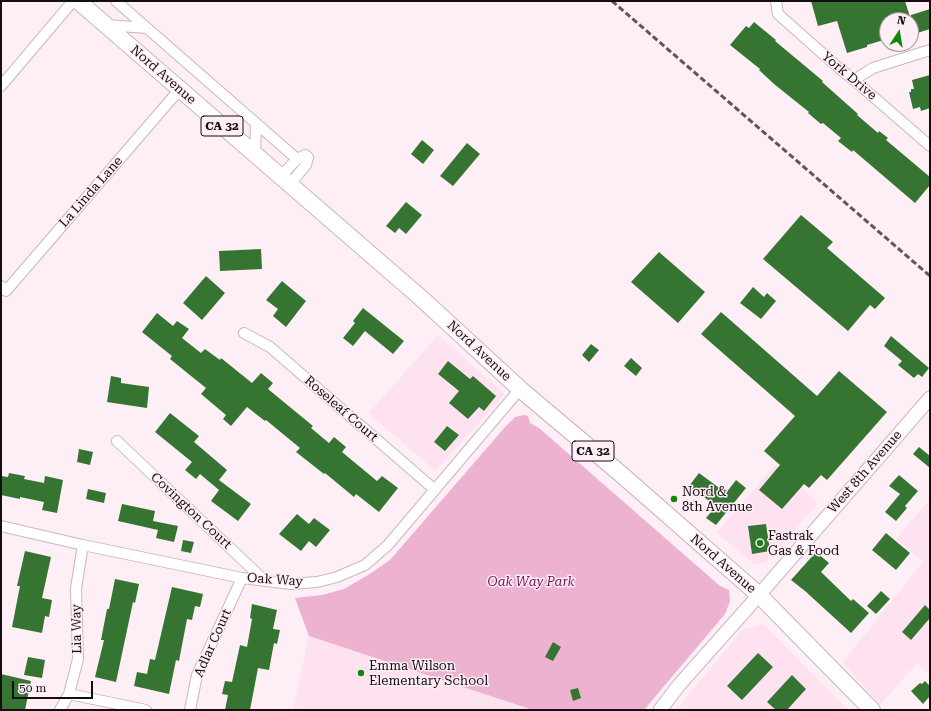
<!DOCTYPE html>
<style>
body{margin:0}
#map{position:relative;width:931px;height:711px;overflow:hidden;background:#feeef6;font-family:"Roboto Serif",serif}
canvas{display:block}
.frame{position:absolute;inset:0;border:2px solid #140d11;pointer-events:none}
.north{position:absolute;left:879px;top:12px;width:40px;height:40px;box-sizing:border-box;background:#feeef6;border:1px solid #a0949a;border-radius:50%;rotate:12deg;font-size:11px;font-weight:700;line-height:16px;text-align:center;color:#140d11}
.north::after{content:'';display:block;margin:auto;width:14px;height:18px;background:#12880a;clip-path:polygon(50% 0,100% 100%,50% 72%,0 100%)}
.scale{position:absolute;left:12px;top:681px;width:81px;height:18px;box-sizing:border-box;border:2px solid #140d11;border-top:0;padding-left:5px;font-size:12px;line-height:14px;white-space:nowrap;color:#140d11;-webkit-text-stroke:3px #feeef6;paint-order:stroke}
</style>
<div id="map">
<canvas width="931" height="711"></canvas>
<div class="frame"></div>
<div class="north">N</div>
<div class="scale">50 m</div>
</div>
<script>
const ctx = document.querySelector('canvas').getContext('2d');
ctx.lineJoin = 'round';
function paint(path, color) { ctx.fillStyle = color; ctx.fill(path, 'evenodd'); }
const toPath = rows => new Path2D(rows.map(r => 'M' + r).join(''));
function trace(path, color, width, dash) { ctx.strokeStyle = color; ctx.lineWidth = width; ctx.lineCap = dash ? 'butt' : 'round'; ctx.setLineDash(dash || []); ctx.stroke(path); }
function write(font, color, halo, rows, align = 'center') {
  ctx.font = font + ' "Roboto Serif",serif'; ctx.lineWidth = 3; ctx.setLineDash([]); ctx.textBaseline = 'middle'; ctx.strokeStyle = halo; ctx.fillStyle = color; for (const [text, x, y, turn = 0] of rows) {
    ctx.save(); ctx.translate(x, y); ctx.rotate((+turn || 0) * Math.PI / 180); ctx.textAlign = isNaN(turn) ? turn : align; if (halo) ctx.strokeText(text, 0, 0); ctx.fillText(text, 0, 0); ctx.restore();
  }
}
const built = toPath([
 [438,335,505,394,435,471,369,413],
 [775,465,818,503,766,562,755,565,717,533],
 [930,499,930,675,917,663,880,705,843,662,923,562,896,539],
 [764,624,848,710,676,710,742,630],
 [309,636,533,710,293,710]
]);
const green = toPath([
 [524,415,528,416,530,423,539,428,720,586,729,590,730,601,725,614,644,710,533,710,309,636,295,598,322,595,344,589,368,575,390,560,506,426,515,417]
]);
const building = toPath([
 [811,1,905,1,911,20,887,20,887,39,867,45,867,47,847,53,837,21,818,26],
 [930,9,930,29,911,35,911,15],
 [754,22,776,40,775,41,823,81,822,82,858,114,857,115,878,133,879,131,888,138,886,140,930,177,930,185,915,203,853,150,852,152,838,141,841,138,823,123,821,124,808,113,809,112,774,84,759,70,760,69,730,45,746,26,749,28],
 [930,75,930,108,921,111,920,107,913,109,909,92,911,92,911,89,914,89,912,80],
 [422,140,434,150,423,164,411,154],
 [467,143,480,154,453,186,440,176],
 [406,202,422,215,406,234,399,228,395,233,386,226],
 [801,215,833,242,827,248,885,298,875,309,870,305,848,331,763,259],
 [261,249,262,269,220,271,219,251],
 [659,252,705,292,678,323,631,282],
 [206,276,225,293,202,320,183,303],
 [282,281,306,301,286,327,273,316,278,309,266,300],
 [753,287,764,297,767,293,776,301,761,319,740,303],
 [363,308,404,341,393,354,365,331,353,346,343,338,355,323,353,321],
 [721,312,817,396,839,371,887,412,827,480,821,475,809,488,804,484,782,509,759,490,780,465,764,451,795,416,701,334],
 [157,313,173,326,177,321,189,329,182,338,201,353,205,349,220,360,221,358,252,383,261,373,273,383,268,389,313,426,311,428,329,443,334,437,346,447,342,452,377,481,382,476,398,488,379,512,356,494,354,497,325,473,324,474,296,452,300,448,266,420,265,421,247,407,231,426,223,419,226,415,201,394,206,388,170,359,172,356,142,332],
 [891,336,929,368,922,377,918,374,914,378,898,365,902,361,884,346],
 [591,344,599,350,589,362,582,355],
 [631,358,642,368,636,376,624,366],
 [448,361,470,379,473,376,496,396,484,411,479,407,468,419,449,403,459,391,438,374],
 [111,376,121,378,121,383,149,387,147,408,107,402],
 [170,413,199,436,194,442,227,470,219,480,251,504,238,521,211,501,219,490,200,474,196,479,185,470,192,462,155,432],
 [447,426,459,435,445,451,434,442],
 [919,447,930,456,930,468,913,454],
 [79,449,93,452,90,465,77,462],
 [9,473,25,476,24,479,44,483,45,476,63,480,57,513,42,510,44,502,20,497,20,499,1,495,1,476,8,477],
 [699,473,726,493,736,480,746,488,716,525,706,518,716,506,689,486],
 [899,475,918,491,905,506,907,508,896,521,885,512,900,494,889,486],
 [88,489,106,493,104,503,86,499],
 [122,504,155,511,153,521,178,526,174,542,156,538,158,530,118,521],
 [297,514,309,524,314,518,330,530,316,547,309,541,301,551,279,534],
 [766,524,770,551,752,554,748,526],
 [886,533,910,553,896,570,872,550],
 [183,540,194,542,191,553,181,551],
 [25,551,51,557,42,598,52,600,49,617,45,616,42,633,12,627,20,586,17,586],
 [816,552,829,563,821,572,851,601,853,599,869,613,851,633,805,591,791,580],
 [115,579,139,584,135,603,133,602,116,682,95,677,104,640,101,640,107,609,109,609],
 [172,587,203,594,200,607,195,606,192,620,187,619,179,661,176,660,169,694,134,686,137,672,147,674,150,659,155,660],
 [881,591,890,599,876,614,867,606],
 [252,604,277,610,273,629,280,630,277,644,274,643,269,670,258,668,250,710,225,710,228,695,222,694,225,681,232,682,240,645,247,647,252,619,250,618],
 [925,605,930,610,930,618,911,640,902,632],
 [553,642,561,647,553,661,545,657],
 [758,653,773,667,742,700,727,686],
 [28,657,45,660,42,678,24,675],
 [1,674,31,681,25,710,1,710],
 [792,675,806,689,787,710,776,710,767,702],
 [925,681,930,686,930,696,923,704,911,691,920,683,922,684],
 [578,688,581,698,573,701,570,690]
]);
const minor = toPath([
 [116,1,297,159],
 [776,1,778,14,840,69,854,80,930,146],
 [106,25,147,28],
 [854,80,873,68,930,50],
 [1,86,73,1],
 [255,154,256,123],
 [281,176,297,159,305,155,308,157,306,165,290,184],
 [1,286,6,291,180,89],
 [244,333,270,347,435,490],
 [117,441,265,581],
 [1,526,83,545,242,578,291,584,317,582,337,577,365,565,388,545,520,389],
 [69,694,146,710],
 [60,710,69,694,78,659,76,588,83,545],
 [190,710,197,675,242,578]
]);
const tertiary = toPath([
 [660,710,679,685,759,595,930,398]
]);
const primary = toPath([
 [78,1,421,298,520,389,622,475,759,595,872,710]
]);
const rail = toPath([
 [612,1,930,276]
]);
const markers = [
 [674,499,4,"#12880a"],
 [760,543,4,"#12880a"],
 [361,673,4,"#12880a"]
];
const shields = [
 [222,126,42],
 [593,451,42]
];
const shieldNames = [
 ["CA 32",222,126],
 ["CA 32",593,451]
];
const streetNames = [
 ["Nord Avenue",163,75,41],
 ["York Drive",849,76,40],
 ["La Linda Lane",91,192,-49],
 ["Nord Avenue",479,351,43],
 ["Roseleaf Court",341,409,41],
 ["West 8th Avenue",865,472,-49],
 ["Covington Court",191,511,43],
 ["Nord Avenue",723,564,41],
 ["Oak Way",275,580,4],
 ["Lia Way",77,629,-91],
 ["Adlar Court",213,643,-66]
];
const poiNames = [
 ["Nord &",682,492],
 ["8th Avenue",682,507],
 ["Fastrak",768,536],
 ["Gas & Food",768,551],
 ["Emma Wilson",369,666],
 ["Elementary School",369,681]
];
const parkNames = [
 ["Oak Way Park",531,582]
];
paint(built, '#fee2f0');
paint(green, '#ecb2d0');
paint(building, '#367531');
trace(minor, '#cab6c0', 12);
trace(tertiary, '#cab6c0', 15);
trace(primary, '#cab6c0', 18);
trace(minor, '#fff', 10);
trace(tertiary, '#fff', 13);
trace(primary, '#fff', 16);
trace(rail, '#5f555a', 3, [6, 3]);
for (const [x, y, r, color] of markers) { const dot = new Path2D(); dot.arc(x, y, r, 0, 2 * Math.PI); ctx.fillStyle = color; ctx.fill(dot); trace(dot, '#feeef6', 1.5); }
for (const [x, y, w] of shields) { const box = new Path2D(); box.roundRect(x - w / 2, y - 10, w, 20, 3); ctx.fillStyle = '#feeef6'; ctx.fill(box); trace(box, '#140d11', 1); }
write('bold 12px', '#140d11', null, shieldNames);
write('13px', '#140d11', '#feeef6', streetNames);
write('13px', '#140d11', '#feeef6', poiNames, 'left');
write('italic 13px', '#791255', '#feeef6', parkNames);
</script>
